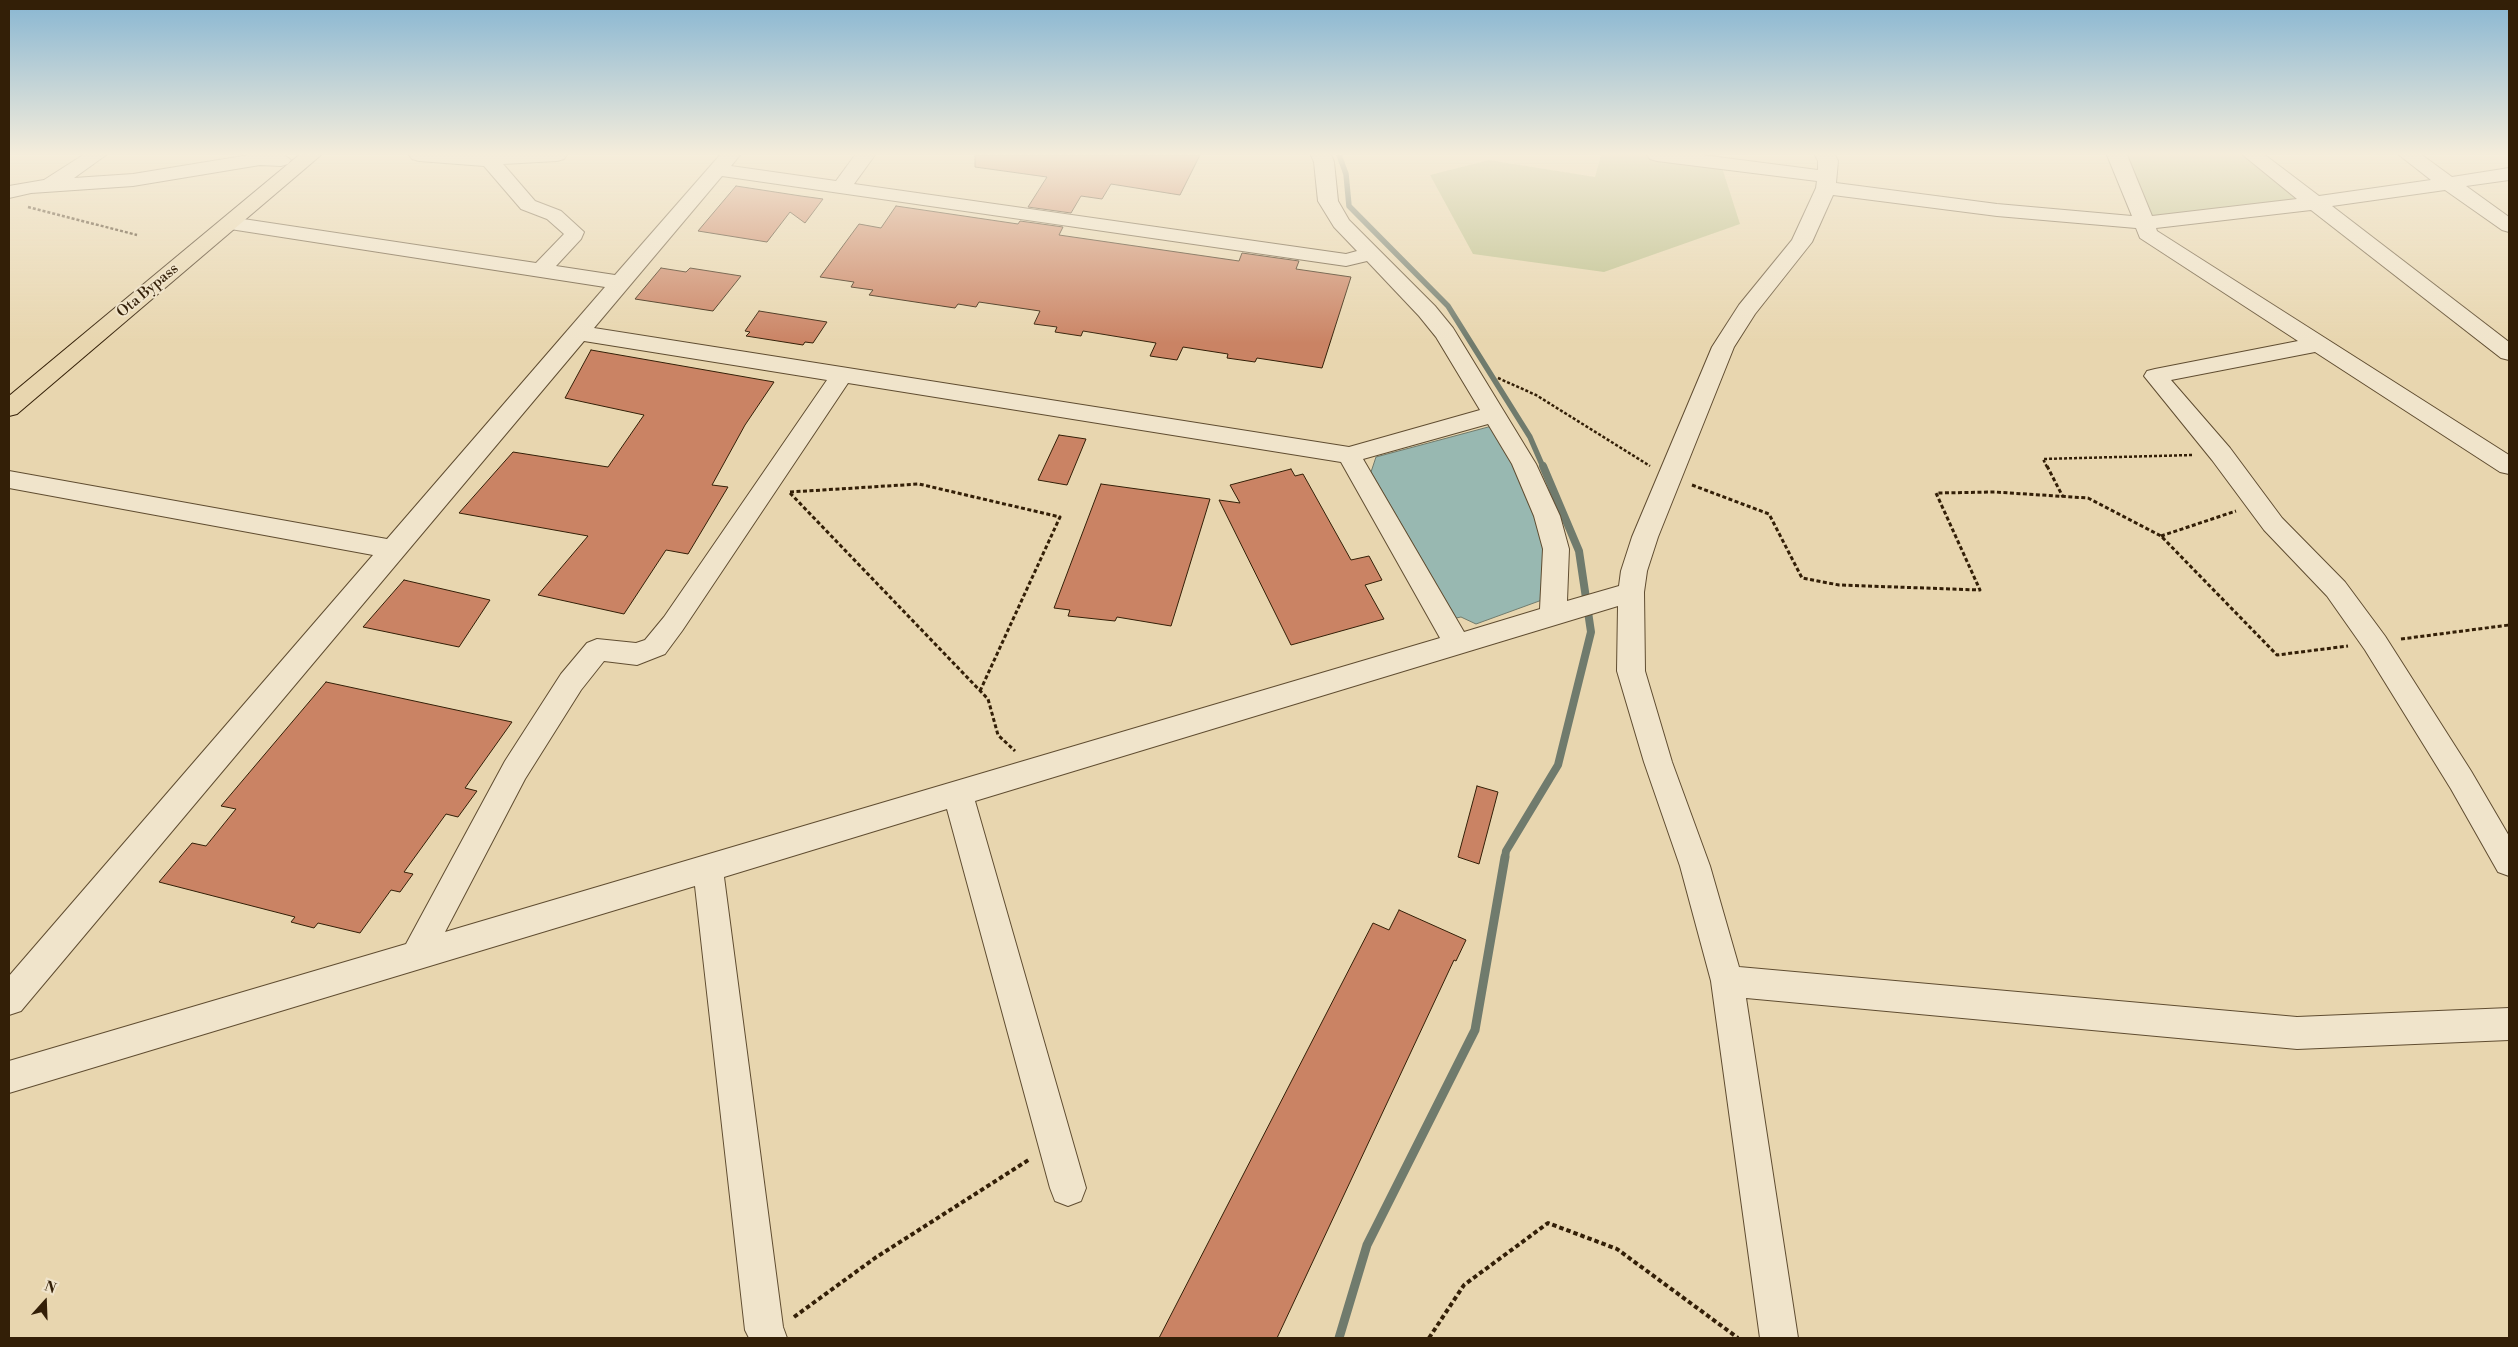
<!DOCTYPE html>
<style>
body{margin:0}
#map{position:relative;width:2518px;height:1347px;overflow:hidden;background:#e8d6af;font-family:"Libre Bodoni",serif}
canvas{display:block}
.frame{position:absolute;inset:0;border:10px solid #331f07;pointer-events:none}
.north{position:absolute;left:20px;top:1277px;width:50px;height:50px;-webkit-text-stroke:4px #f0e4cb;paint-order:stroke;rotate:20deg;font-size:14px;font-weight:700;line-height:20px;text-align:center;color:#331f07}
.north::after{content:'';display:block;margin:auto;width:18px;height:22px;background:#331f07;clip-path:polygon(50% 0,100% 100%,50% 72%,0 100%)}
</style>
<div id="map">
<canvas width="2518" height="1347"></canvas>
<div class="frame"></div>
<div class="north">N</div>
</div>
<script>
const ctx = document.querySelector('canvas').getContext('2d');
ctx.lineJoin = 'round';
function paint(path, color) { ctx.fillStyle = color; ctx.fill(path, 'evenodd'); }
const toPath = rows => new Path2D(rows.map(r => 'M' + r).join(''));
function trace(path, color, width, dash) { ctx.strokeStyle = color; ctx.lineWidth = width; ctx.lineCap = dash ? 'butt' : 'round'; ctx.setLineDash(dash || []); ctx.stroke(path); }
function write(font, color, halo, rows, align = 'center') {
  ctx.font = font + ' "Libre Bodoni",serif'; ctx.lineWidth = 4; ctx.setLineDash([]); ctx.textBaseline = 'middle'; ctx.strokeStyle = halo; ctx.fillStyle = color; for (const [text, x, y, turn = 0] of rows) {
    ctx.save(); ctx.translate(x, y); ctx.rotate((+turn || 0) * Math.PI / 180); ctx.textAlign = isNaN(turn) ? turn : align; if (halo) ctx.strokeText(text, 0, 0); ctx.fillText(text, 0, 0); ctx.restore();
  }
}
const green = toPath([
 [1601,155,1718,155,1740,224,1604,272,1473,254,1430,175,1489,160,1595,177],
 [2117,155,2253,155,2315,203,2145,223]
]);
const water = toPath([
 [1492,426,1517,468,1547,550,1542,600,1476,624,1461,617,1456,618,1371,472,1376,457,1492,426]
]);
const streamFar2 = toPath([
 [1339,155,1346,174,1349,206,1448,306,1530,437,1543,467]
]);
const streamFar1 = toPath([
 [1505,858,1506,851,1558,765,1591,632,1579,551,1543,466]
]);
const stream = toPath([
 [1339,1338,1367,1245,1475,1030,1505,857]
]);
const building = toPath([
 [975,155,1200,155,1180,195,1111,184,1102,199,1081,196,1071,213,1028,207,1047,177,975,167,975,155],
 [736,186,801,196,823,199,805,223,790,212,767,242,698,231,736,186],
 [896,206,1018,224,1020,221,1063,227,1059,235,1239,261,1242,253,1299,261,1296,269,1351,277,1322,368,1257,358,1255,362,1227,358,1228,354,1183,347,1177,360,1150,356,1156,343,1083,331,1081,336,1055,332,1057,327,1034,324,1040,311,979,302,976,307,958,304,955,308,869,295,873,290,851,287,854,282,820,277,859,224,881,228,896,206],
 [661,268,686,272,690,268,741,276,713,311,635,299,661,268],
 [759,311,827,322,813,343,805,342,803,345,746,336,750,332,745,331,759,311],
 [591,350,774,382,745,425,712,485,728,487,688,554,666,550,624,614,538,595,588,536,459,513,513,452,608,467,644,415,565,398,591,350],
 [1059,435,1086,439,1067,485,1038,480,1059,435],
 [1291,469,1295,476,1303,474,1351,560,1369,556,1382,580,1365,585,1384,619,1291,645,1219,500,1240,503,1230,485,1291,469],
 [1101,484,1210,499,1171,626,1117,617,1115,621,1068,616,1070,610,1054,608,1101,484],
 [404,580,490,600,459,647,363,627,404,580],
 [326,682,512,722,465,788,477,791,458,817,446,814,404,872,413,874,400,892,391,890,360,933,318,923,314,928,291,922,295,917,159,882,192,843,206,846,236,809,221,806,326,682],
 [1477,786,1498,792,1479,864,1458,857,1477,786],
 [1399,910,1466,940,1456,961,1454,960,1277,1338,1159,1338,1373,923,1389,930,1399,910]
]);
const pathFar2 = toPath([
 [28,207,137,235],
 [1498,378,1536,395,1650,466],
 [2047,467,2043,459,2193,455]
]);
const pathFar1 = toPath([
 [2047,466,2063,497],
 [1692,485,1769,514,1802,578,1839,585,1980,590,1936,493,1995,492,2088,498,2161,536,2277,655,2348,646],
 [790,492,919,484,1060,517,980,691],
 [790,493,988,699,998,735,1015,751],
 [2161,536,2236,511],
 [2401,639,2509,625]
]);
const path = toPath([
 [794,1317,875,1258,1030,1159],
 [1429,1338,1464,1285,1548,1223,1617,1249,1738,1338]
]);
const minor = toPath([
 [83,155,106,155,74,178,133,174,249,155,284,155,291,160,288,164,281,166,260,165,133,186,31,193,9,198,9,186,44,180,83,155],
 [409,155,567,155,564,159,557,161,503,164,535,201,561,211,584,232,581,239,556,266,615,275,720,155,740,155,731,166,836,181,855,155,875,155,854,184,1346,254,1357,251,1334,227,1318,201,1314,162,1311,155,1331,155,1334,162,1338,201,1349,220,1435,306,1453,328,1536,464,1560,516,1569,549,1567,601,1619,586,1621,571,1632,537,1712,347,1739,305,1792,240,1816,188,1817,181,1657,161,1650,159,1647,155,1702,155,1818,170,1818,161,1815,155,1835,155,1838,161,1836,183,1997,204,2132,216,2107,155,2127,155,2152,216,2297,199,2243,155,2265,155,2319,196,2431,180,2399,155,2422,155,2452,177,2509,168,2509,180,2466,186,2509,217,2509,232,2502,230,2445,190,2332,206,2509,342,2509,360,2501,358,2311,210,2156,228,2157,231,2509,455,2509,474,2500,472,2315,352,2171,380,2230,448,2282,518,2345,582,2385,636,2471,771,2509,836,2509,876,2498,872,2451,789,2365,650,2327,596,2264,530,2212,460,2144,376,2147,371,2155,369,2298,341,2140,238,2136,228,1997,216,1833,195,1812,242,1755,314,1734,347,1658,537,1647,571,1644,592,1645,671,1672,762,1710,866,1739,967,2297,1017,2509,1008,2509,1040,2297,1049,1746,998,1798,1338,1760,1338,1711,981,1680,866,1644,762,1617,671,1618,606,975,801,1086,1188,1081,1201,1068,1206,1055,1201,1050,1188,947,809,724,877,783,1327,787,1338,749,1338,745,1330,695,886,9,1093,9,1061,406,944,505,761,561,674,587,643,597,639,636,643,645,640,664,617,827,380,584,341,21,1011,9,1015,9,976,373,555,9,488,9,471,387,539,605,287,230,229,223,227,220,223,223,219,230,217,536,263,564,234,547,219,521,209,484,166,419,161,412,159,409,155],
 [722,176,1346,266,1367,261,1419,316,1436,337,1480,410,1349,447,594,328,722,176],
 [848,383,1341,462,1440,638,445,932,525,779,581,690,604,661,637,665,665,654,682,631,848,383],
 [1488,424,1512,464,1534,516,1543,549,1540,609,1464,632,1363,459,1488,424]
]);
const highway = toPath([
 [299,155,321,155,17,414,9,416,9,396,299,155]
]);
const farStreetnames = [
 ["Ota Bypass",148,291,-40]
];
paint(green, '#b9bd88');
paint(water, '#98b8b1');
trace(water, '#707b6d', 1);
trace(streamFar2, '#707b6d', 5.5);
trace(streamFar1, '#707b6d', 8);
trace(stream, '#707b6d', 9);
paint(building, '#ca8364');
trace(building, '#331f07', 1);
trace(minor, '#604d31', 2);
trace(highway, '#331f07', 2);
trace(pathFar2, '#331f07', 2.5, [3, 2]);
trace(pathFar1, '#331f07', 3, [4, 2.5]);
trace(path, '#331f07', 4, [4.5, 3]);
paint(minor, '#f0e4cb');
paint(highway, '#e8d6af');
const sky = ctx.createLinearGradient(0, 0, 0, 343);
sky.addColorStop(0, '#88b6d2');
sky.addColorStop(0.45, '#f5eddb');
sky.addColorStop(1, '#f5eddb00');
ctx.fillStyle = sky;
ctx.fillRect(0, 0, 2518, 343);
write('15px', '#331f07', '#f0e4cb', farStreetnames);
</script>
